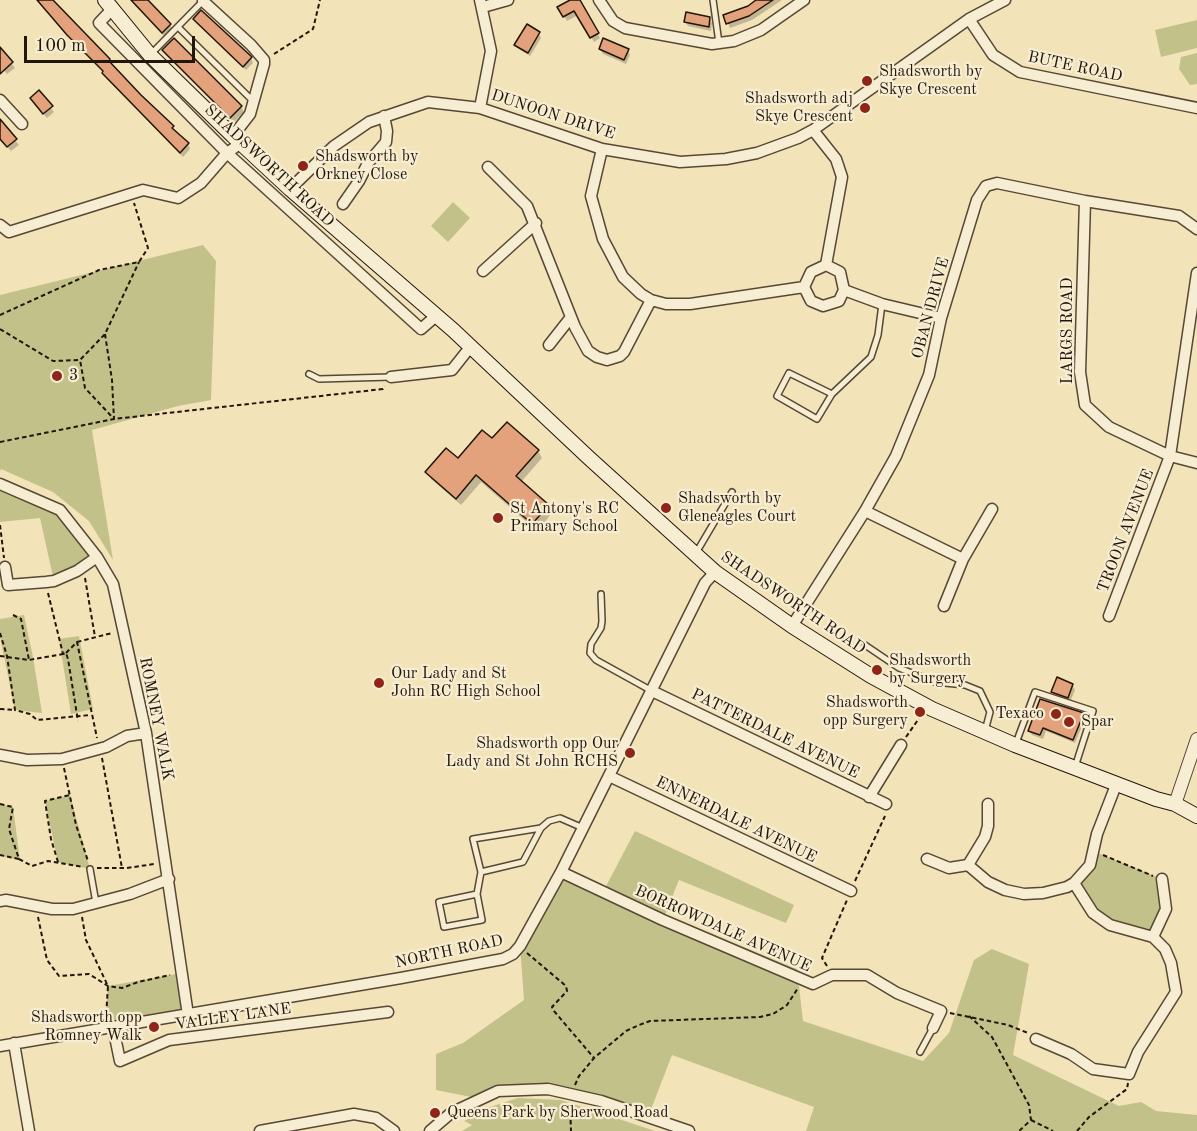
<!DOCTYPE html>
<style>
body{margin:0}
#map{position:relative;width:1197px;height:1131px;overflow:hidden;background:#f2e3b9;font-family:"Old Standard TT",serif}
canvas{display:block}
.scale{position:absolute;left:24px;top:36px;width:171px;height:27px;box-sizing:border-box;border:3px solid #221509;border-top:0;padding-left:8px;font-size:18px;line-height:21px;white-space:nowrap;color:#221509;-webkit-text-stroke:4px #f7edd2;paint-order:stroke}
</style>
<div id="map">
<canvas width="1197" height="1131"></canvas>
<div class="scale">100 m</div>
</div>
<script>
const ctx = document.querySelector('canvas').getContext('2d');
ctx.lineJoin = 'round';
function paint(path, color) { ctx.fillStyle = color; ctx.fill(path, 'evenodd'); }
const toPath = rows => new Path2D(rows.map(r => 'M' + r).join(''));
function trace(path, color, width, dash) { ctx.strokeStyle = color; ctx.lineWidth = width; ctx.lineCap = dash ? 'butt' : 'round'; ctx.setLineDash(dash || []); ctx.stroke(path); }
function write(font, color, halo, rows, align = 'center') {
  ctx.font = font + ' "Old Standard TT",serif'; ctx.lineWidth = 4.5; ctx.setLineDash([]); ctx.textBaseline = 'middle'; ctx.strokeStyle = halo; ctx.fillStyle = color; for (const [text, x, y, turn = 0] of rows) {
    ctx.save(); ctx.translate(x, y); ctx.rotate((+turn || 0) * Math.PI / 180); ctx.textAlign = isNaN(turn) ? turn : align; if (halo) ctx.strokeText(text, 0, 0); ctx.fillText(text, 0, 0); ctx.restore();
  }
}
const green = toPath([
 [1197,20,1197,48,1161,57,1155,30],
 [1197,53,1197,84,1190,85,1179,69,1181,57],
 [453,202,470,218,448,242,431,226],
 [203,245,216,261,211,400,178,406,92,430,113,560,89,521,53,492,1,469,0,471,0,295],
 [0,485,60,510,97,557,54,581,40,518,0,522],
 [24,615,33,657,42,713,15,710,0,637,0,619],
 [79,636,93,709,71,714,59,639],
 [70,795,90,869,58,862,45,801],
 [0,804,13,807,20,860,0,856],
 [635,831,794,905,786,923,679,880,665,915,797,969,803,1021,923,1061,949,1033,974,960,992,949,1029,964,1013,1055,1119,1106,1141,1102,1156,1111,1197,1115,1197,1131,806,1131,814,1107,672,1055,648,1117,548,1089,481,1099,436,1090,436,1054,463,1043,524,1000,520,946,561,872,604,890],
 [1093,851,1162,879,1166,909,1153,937,1093,913,1074,883],
 [182,973,188,1015,105,1028,108,986],
 [518,1098,561,1100,655,1131,462,1131,472,1125,464,1121,487,1108]
]);
const shadow = toPath([
 [37,0,51,0,188,144,190,149,183,157,106,78,104,72],
 [130,0,147,0,173,29,165,37],
 [573,0,578,0,600,38,594,42,578,15,567,21,559,8],
 [759,0,782,0,752,20,730,28,725,16,748,7],
 [709,18,712,23,711,31,688,26,685,21],
 [194,19,251,58,253,63,246,70],
 [539,34,541,38,530,56,519,49,516,45],
 [174,40,241,107,244,112,234,122,167,54],
 [0,49,15,68,7,74,0,66],
 [600,49,628,50,630,55,626,64,603,54],
 [39,92,54,112,47,118,31,99],
 [0,122,19,145,11,151,0,139],
 [493,441,538,451,542,458,521,482,548,506,552,513,537,531,481,482,461,505,431,479,427,472,458,461],
 [1072,685,1075,690,1070,702,1055,697,1053,692],
 [1083,714,1085,719,1075,743,1046,731,1043,739,1032,735,1029,730]
]);
const building = toPath([
 [37,0,53,0,110,59,109,61,141,95,174,126,172,128,189,143,180,153,102,73,103,71,67,35,37,0],
 [131,0,148,0,171,24,162,33,131,0],
 [570,0,580,0,599,33,590,38,574,11,563,17,557,7,570,0],
 [756,0,773,0,749,16,726,24,723,15,748,6,756,0],
 [201,10,252,57,243,67,193,19,201,10],
 [686,12,710,17,709,27,684,22,686,12],
 [527,24,540,32,528,53,514,45,527,24],
 [174,38,242,106,230,118,162,50,174,38],
 [603,38,629,49,624,60,599,49,603,38],
 [0,47,13,62,0,74,0,47],
 [39,90,53,106,43,114,30,98,39,90],
 [0,119,17,139,7,147,0,139,0,119],
 [507,422,539,450,516,476,549,505,532,524,476,475,456,499,425,472,446,448,458,458,482,430,492,438,507,422],
 [1057,677,1073,684,1068,698,1051,692,1057,677],
 [1040,699,1084,713,1073,740,1043,728,1040,735,1028,731,1040,699]
]);
const path = toPath([
 [274,54,313,29,320,0],
 [0,315,99,270,139,262,148,248,134,203],
 [0,329,53,361,80,360],
 [105,334,112,380,114,419,85,388,80,360,105,334,139,262],
 [0,442,114,419,383,389,384,386],
 [0,525,4,558],
 [85,578,95,637],
 [48,593,63,654,66,653,68,659,78,721],
 [13,615,21,619,29,660],
 [0,633,7,656,15,710,30,714,37,720,90,715],
 [77,642,112,633],
 [66,653,77,642,97,738],
 [0,656,29,660,63,654],
 [0,709,15,710],
 [906,737,920,717],
 [102,758,122,868],
 [64,768,76,825,88,861],
 [0,804,13,807,9,829,19,859,0,855],
 [1103,855,1153,876],
 [19,859,32,866,48,861,83,867],
 [58,862,51,839,45,801,70,795],
 [97,868,127,868,154,864],
 [855,881,885,816],
 [38,917,47,960,59,976,89,974,108,986,122,988,138,982,170,975],
 [82,917,86,940,108,986,106,1017],
 [527,953,566,986,567,991,552,1007,554,1011,594,1058],
 [827,966,822,958,847,900],
 [950,1013,1008,1025,1028,1033],
 [969,1016,992,1037,1029,1105,1031,1120,1019,1131],
 [575,1085,579,1076,594,1058,626,1031,639,1025,650,1021,760,1017,773,1014,787,1005,798,988],
 [570,1105,571,1131],
 [1031,1120,1053,1131],
 [1077,1131,1089,1117,1127,1089,1128,1083]
]);
const service = toPath([
 [713,0,719,43],
 [178,27,254,102],
 [150,55,203,1],
 [309,374,319,379,391,377],
 [832,394,789,373,777,396,817,419,832,394,871,357,878,335,882,304],
 [696,553,732,492],
 [601,594,602,621,601,628,591,644,590,653,596,660,652,691],
 [865,645,899,668,935,682,965,685,980,691,990,712,985,731],
 [1016,743,1035,692,1093,711,1075,767],
 [541,828,523,862,481,872,473,839,541,828,549,821,560,818,583,828],
 [90,869,96,903],
 [477,894,482,920,444,927,439,902,477,894,481,872],
 [920,1052,933,1028]
]);
const minor = toPath([
 [599,0,613,21,625,28,712,44,734,41,761,30,804,0],
 [203,1,251,45,264,60,264,64,250,114,233,136],
 [483,7,508,0],
 [113,8,99,23,227,153,421,329,436,316],
 [969,19,993,55,1020,72,1197,108],
 [0,100,22,124],
 [480,108,491,51,480,0],
 [813,130,836,159,842,177,826,265],
 [602,149,591,196,603,239,623,277,641,294,651,300,666,304,690,304,804,287],
 [488,167,527,206,575,327,588,351,597,357,607,360,620,356,624,352,651,300],
 [290,189,334,146,369,122,428,102,480,108,602,149,680,162,726,159,757,153,798,138,813,130,969,19,1005,0],
 [1085,201,1080,372,1085,405,1109,427,1170,456,1197,463],
 [343,204,359,181,368,163,386,142,387,131,384,116],
 [0,225,9,232,143,190,178,198,201,183,227,153,241,143],
 [826,265,840,272,844,290,839,301,823,306,811,301,804,287,811,272,826,265],
 [483,271,536,223],
 [844,290,882,304,941,318],
 [549,345,571,317],
 [391,377,452,370,471,346],
 [0,484,60,510,97,557,113,584,146,733,188,1015],
 [865,511,963,559],
 [5,567,8,585,46,582,54,581,77,571,97,557],
 [944,606,963,559,992,509],
 [1109,616,1170,456,1197,273],
 [792,626,865,511,896,456,929,375,941,318,977,200,986,186,997,183,1085,201,1179,216,1197,229],
 [652,691,886,804],
 [0,755,27,760,62,759,106,747,127,736,146,733],
 [609,776,851,891],
 [869,797,901,745],
 [927,859,949,868,968,865,988,882,1005,890,1024,894,1043,893,1067,887,1074,883,1090,865,1097,834,1116,785],
 [968,865,985,837,988,826,988,804],
 [561,872,663,920,813,984,832,975,867,975,897,993,941,1011,933,1028],
 [0,901,6,900,52,909,73,909,130,894,169,879],
 [1153,937,1166,909,1162,879],
 [113,1027,120,1061,169,1040,388,1012],
 [1036,1039,1071,1054,1093,1069,1129,1074,1138,1052,1176,992,1171,963,1165,949,1153,937,1110,925,1093,913,1074,883],
 [14,1043,29,1131],
 [0,1046,401,978,503,959,513,954,520,946,561,872,705,583,715,572],
 [260,1131,354,1114,376,1118,394,1131],
 [430,1131,451,1113,498,1091,548,1089,601,1101,689,1131]
]);
const tertiary = toPath([
 [1175,804,1197,739]
]);
const secondary = toPath([
 [105,0,150,55,233,136,290,189,453,330,589,458,715,572,792,626,871,676,932,709,1015,745,1156,799,1175,804,1197,816]
]);
const markers = [
 [867,81,6,"#8f2418"],
 [865,108,6,"#8f2418"],
 [303,166,6,"#8f2418"],
 [57,376,6,"#8f2418"],
 [666,508,6,"#8f2418"],
 [498,518,6,"#8f2418"],
 [877,670,6,"#8f2418"],
 [379,683,6,"#8f2418"],
 [920,712,6,"#8f2418"],
 [1056,714,6,"#8f2418"],
 [1069,722,6,"#8f2418"],
 [630,753,6,"#8f2418"],
 [154,1027,6,"#8f2418"],
 [435,1113,6,"#8f2418"]
];
const streetNames = [
 ["BUTE ROAD",1075,67,12],
 ["DUNOON DRIVE",553,115,18],
 ["SHADSWORTH ROAD",269,166,43],
 ["OBAN DRIVE",931,308,-75],
 ["LARGS ROAD",1068,331,-90],
 ["TROON AVENUE",1126,531,-69],
 ["SHADSWORTH ROAD",793,603,34],
 ["ROMNEY WALK",156,719,79],
 ["PATTERDALE AVENUE",775,734,26],
 ["ENNERDALE AVENUE",736,820,26],
 ["BORROWDALE AVENUE",723,929,24],
 ["NORTH ROAD",449,952,-12],
 ["VALLEY LANE",233,1017,-8]
];
const poiNames = [
 ["Shadsworth by",879,72],
 ["Skye Crescent",879,90],
 ["Shadsworth adj",853,99,"right"],
 ["Skye Crescent",853,117,"right"],
 ["Shadsworth by",315,157],
 ["Orkney Close",315,175],
 ["3",69,376],
 ["Shadsworth by",678,499],
 ["Gleneagles Court",678,517],
 ["St Antony's RC",510,509],
 ["Primary School",510,527],
 ["Shadsworth",889,661],
 ["by Surgery",889,679],
 ["Our Lady and St",391,674],
 ["John RC High School",391,692],
 ["Shadsworth",908,703,"right"],
 ["opp Surgery",908,721,"right"],
 ["Texaco",1044,714,"right"],
 ["Spar",1081,722],
 ["Shadsworth opp Our",618,744,"right"],
 ["Lady and St John RCHS",618,762,"right"],
 ["Shadsworth opp",142,1018,"right"],
 ["Romney Walk",142,1036,"right"],
 ["Queens Park by Sherwood Road",447,1113]
];
paint(green, '#c3c18a');
paint(shadow, '#0003');
paint(building, '#e3a17c');
trace(building, '#221509', 1.5);
trace(service, '#564835', 8);
trace(minor, '#564835', 13);
trace(tertiary, '#564835', 14);
trace(secondary, '#221509', 16);
trace(path, '#221509', 2, [4.5, 3]);
trace(service, '#f7edd2', 5);
trace(minor, '#f7edd2', 10);
trace(tertiary, '#f7edd2', 12);
trace(secondary, '#f7edd2', 14);
for (const [x, y, r, color] of markers) { const dot = new Path2D(); dot.arc(x, y, r, 0, 2 * Math.PI); ctx.fillStyle = color; ctx.fill(dot); trace(dot, '#f7edd2', 2); }
write('16px', '#221509', '#f7edd2', streetNames);
write('16px', '#221509', '#f7edd2', poiNames, 'left');
</script>
